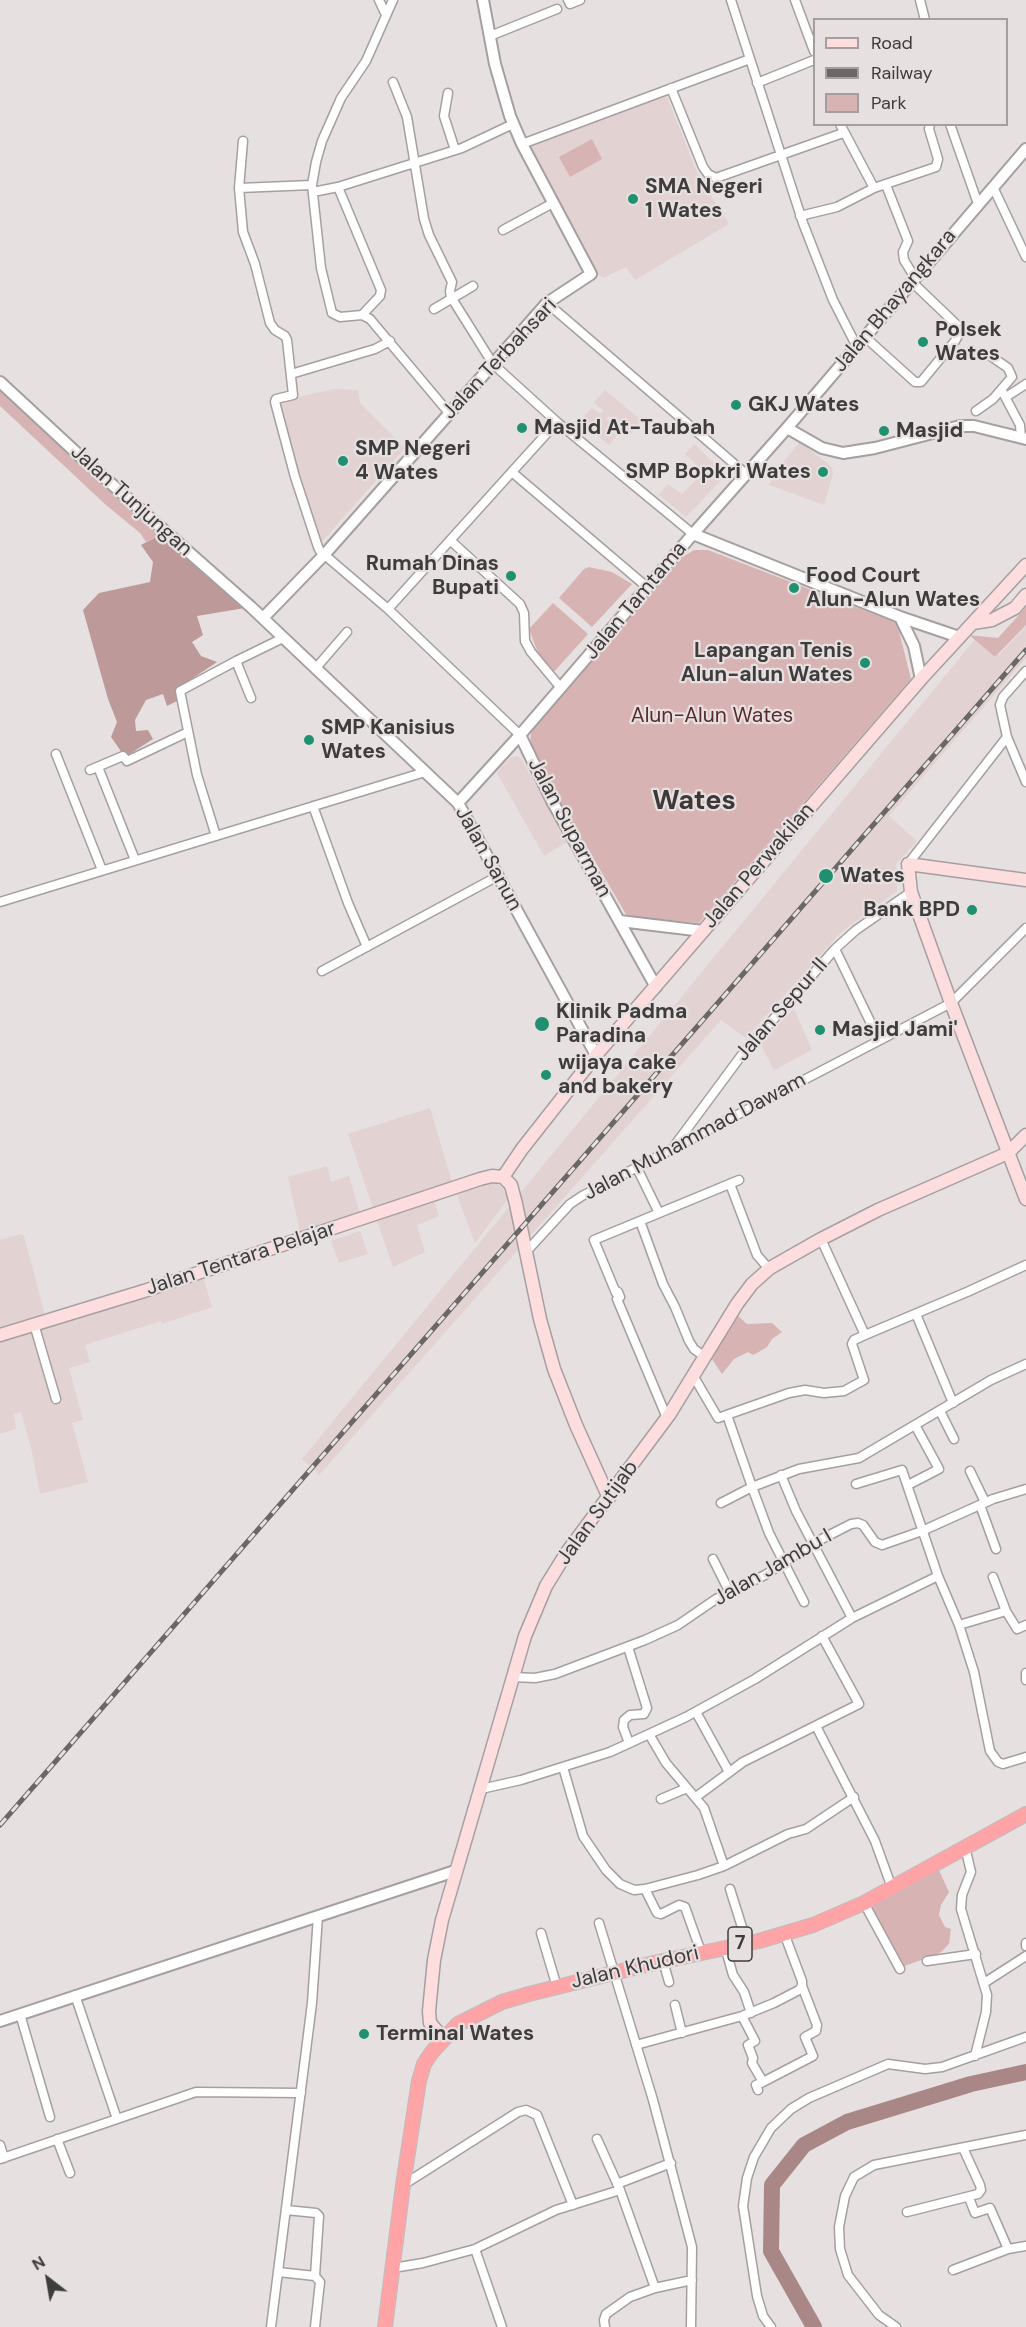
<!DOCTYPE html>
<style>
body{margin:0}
#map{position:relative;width:1026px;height:2327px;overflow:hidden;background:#e7e0e0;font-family:"DM Sans",sans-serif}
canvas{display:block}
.legend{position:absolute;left:813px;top:18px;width:195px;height:108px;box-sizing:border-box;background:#e7e0e0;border:2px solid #a49e9e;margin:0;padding:8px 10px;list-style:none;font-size:18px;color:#3f3c3c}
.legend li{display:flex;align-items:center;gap:12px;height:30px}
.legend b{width:30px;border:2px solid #a49e9e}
.north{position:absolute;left:18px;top:2249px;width:60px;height:60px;-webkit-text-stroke:4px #e7e0e0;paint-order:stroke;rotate:329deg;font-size:16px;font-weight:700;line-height:24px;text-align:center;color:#3f3c3c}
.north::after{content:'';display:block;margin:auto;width:21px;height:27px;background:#3f3c3c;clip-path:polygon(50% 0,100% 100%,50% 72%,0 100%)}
</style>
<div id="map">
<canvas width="1026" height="2327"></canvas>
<ul class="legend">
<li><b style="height:8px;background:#feddde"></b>Road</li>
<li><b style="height:8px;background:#6b6767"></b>Railway</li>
<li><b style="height:16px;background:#d7b4b3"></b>Park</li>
</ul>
<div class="north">N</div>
</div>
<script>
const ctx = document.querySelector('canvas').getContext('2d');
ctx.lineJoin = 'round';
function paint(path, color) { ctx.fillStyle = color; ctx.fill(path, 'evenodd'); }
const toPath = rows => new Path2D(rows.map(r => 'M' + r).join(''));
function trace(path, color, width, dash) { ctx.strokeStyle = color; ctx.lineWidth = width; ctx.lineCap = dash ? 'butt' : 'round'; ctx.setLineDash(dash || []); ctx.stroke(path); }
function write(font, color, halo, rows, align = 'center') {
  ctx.font = font + ' "DM Sans",sans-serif'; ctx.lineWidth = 4.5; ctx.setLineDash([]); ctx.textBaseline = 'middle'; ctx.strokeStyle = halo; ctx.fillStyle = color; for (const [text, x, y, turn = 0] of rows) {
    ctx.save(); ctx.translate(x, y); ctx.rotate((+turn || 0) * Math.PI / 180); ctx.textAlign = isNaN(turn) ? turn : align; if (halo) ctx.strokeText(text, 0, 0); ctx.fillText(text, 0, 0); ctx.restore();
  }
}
const built = toPath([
 [665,92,698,175,729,224,635,280,626,267,603,278,587,265,524,145],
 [334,389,358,390,360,403,405,448,318,546,276,402],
 [605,390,641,420,631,434,609,416,606,419,621,431,609,445,580,421,592,408,600,414,604,411,594,402],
 [800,442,832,467,833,474,824,505,769,485,776,470],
 [694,444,726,475,686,517,659,495,668,484,682,494,704,472,685,454],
 [1026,627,1026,658,889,816,917,841,896,864,897,891,840,933,746,1038,721,1020,319,1475,302,1459,977,637,999,655],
 [517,756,522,760,567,842,544,856,497,773,510,758],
 [794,1009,812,1050,774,1070,760,1043],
 [430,1108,453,1185,374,1211,348,1134],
 [327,1166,331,1182,349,1176,361,1216,301,1236,288,1177],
 [487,1183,495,1183,502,1186,508,1199,475,1243,457,1195],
 [434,1201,439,1216,417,1225,425,1252,393,1267,377,1221],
 [360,1231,368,1254,339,1263,331,1241],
 [21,1234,24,1236,45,1315,0,1327,0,1240],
 [203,1277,212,1307,162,1324,161,1321,85,1345,90,1362,69,1368,83,1420,72,1423,88,1482,40,1494,32,1452,21,1412,14,1414,16,1429,0,1434,0,1338]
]);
const green = toPath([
 [592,139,602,159,570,177,559,157],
 [0,381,166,532,146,542,140,533,106,505,0,406],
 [694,550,708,550,897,623,911,679,699,923,627,916,530,750,531,730,681,558],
 [589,567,612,572,632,584,592,627,559,598,584,569],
 [553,603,588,634,552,674,538,653,529,629],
 [1026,607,1026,625,997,655,994,656,969,635,998,638],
 [737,1315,747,1324,772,1323,782,1332,772,1339,767,1347,757,1353,753,1355,748,1352,734,1359,722,1374,712,1359],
 [938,1868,949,1892,941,1905,939,1915,945,1927,951,1929,949,1944,940,1953,902,1967,867,1907]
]);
const forest = toPath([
 [166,532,251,607,197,616,203,635,192,642,201,656,217,662,178,688,181,699,167,706,163,694,146,700,135,720,136,731,148,730,153,739,125,757,111,737,117,722,108,699,83,610,99,593,150,582,153,562,141,545]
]);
const river = toPath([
 [814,2327,771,2251,772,2185,804,2145,847,2122,971,2084,1026,2072]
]);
const minor = toPath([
 [379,0,386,15],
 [393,0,366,61,341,98,322,141,316,162,312,185,321,268,332,313,340,317,362,315,370,319,449,413],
 [568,0,570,4,580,0],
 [731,0,803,223,833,300,857,347],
 [795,0,814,51],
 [920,0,925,20],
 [490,36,557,9],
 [393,82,407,117,424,219,429,235,452,282,450,291,451,297,493,364,557,422,693,534],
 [757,83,814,60],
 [671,88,703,167,708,174,716,178,843,133],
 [448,93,444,116,455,150],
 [840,124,874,188],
 [950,124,978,204],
 [243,141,239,188,243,232,255,264,270,323,275,330,285,336,287,340,293,395,276,399,275,402,295,477,318,547,320,551,388,609,520,735],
 [522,144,750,59],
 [886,185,908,241,903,252,904,260,915,278],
 [338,187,381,290,380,296,362,315],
 [993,187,1026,257],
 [239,188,312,185],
 [313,192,338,187,462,148,513,124],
 [800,216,837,207,874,188,936,167,938,159,929,129,930,124],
 [503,230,553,203],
 [547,303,746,474],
 [434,309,473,286],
 [865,337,915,382,921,382,935,365,955,341,960,332,959,327,912,282],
 [291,374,375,349,390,341],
 [1002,391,1020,425,1021,438],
 [1006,397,1026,384],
 [976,411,993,399,1012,377,1008,368,992,357],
 [513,473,648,588],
 [451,541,520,604,524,613,525,641,531,652,561,688],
 [388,609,557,422],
 [315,669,347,632],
 [1026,671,1003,697,1000,705,1007,737,1026,782],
 [251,698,236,661,283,638],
 [56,754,102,870],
 [98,767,135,860],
 [90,770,123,756,127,761,188,732],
 [313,806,348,903,367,947],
 [216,836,197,775,180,691,236,661],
 [908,864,1007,737],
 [0,902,425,772],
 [835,949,879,1040],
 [322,971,498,876],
 [675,1145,741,1056,835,949,856,930,911,892],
 [636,1166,659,1213],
 [730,1184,757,1255,769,1269],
 [640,1221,663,1284,675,1307,689,1341,694,1349,705,1357],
 [821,1239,865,1335,967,1292,1026,1265],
 [525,1253,570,1204,582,1196,951,1003,1026,928],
 [916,1314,953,1403],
 [34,1324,56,1399],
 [694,1377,718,1418,789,1393,805,1390,824,1393,844,1391,864,1380,852,1344,854,1340,865,1335],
 [940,1411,954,1439],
 [667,1418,617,1299,620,1297,618,1292,616,1293,594,1240,739,1180],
 [970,1471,985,1502],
 [781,1475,796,1511,852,1618],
 [908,1485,939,1469,915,1425],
 [721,1503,752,1487,727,1415],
 [980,1505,996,1549],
 [713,1559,730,1593],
 [938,1576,959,1625,974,1672,990,1751,998,1762,1003,1764,1026,1757],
 [993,1577,1006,1611],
 [804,1602,769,1533,752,1487,799,1469,859,1458,991,1380,1026,1364],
 [959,1625,1006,1611,1017,1629,1026,1625],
 [628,1647,647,1708,644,1714,630,1715,624,1720,623,1727,629,1743],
 [1026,1673,1026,1680],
 [513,1677,535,1678,555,1674,645,1640,678,1625,716,1599,765,1575,814,1543,851,1524,858,1523,863,1525,875,1542,882,1545,922,1531,993,1499,1026,1489],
 [696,1712,729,1772],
 [816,1726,875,1841,892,1888],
 [563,1767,583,1836,606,1870,620,1884,634,1890,645,1889,698,1875,724,1866,704,1808,666,1763,649,1734],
 [481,1789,521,1780,610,1752,686,1717,755,1679,852,1618,938,1576,902,1470,856,1484],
 [696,1797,743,1762,859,1704,822,1636],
 [661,1799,687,1788],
 [965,1847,971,1872,962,1895,961,1909,987,1995,986,2012,975,2056],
 [724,1866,788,1834,806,1829,854,1797],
 [645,1889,657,1913,661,1914,679,1905,685,1907,701,1952],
 [730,1889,747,1943],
 [864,1903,900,1969],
 [599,1923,653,2100,692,2247,691,2327],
 [541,1933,557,1987],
 [1026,1943,1026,1946],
 [725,1947,733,1975,744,1992,751,2013],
 [663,1961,669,1982],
 [927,1961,976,1954],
 [984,1983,1026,1956],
 [75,1995,117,2119],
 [675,2005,682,2033],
 [20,2014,50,2117],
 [742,2016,755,2041,748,2045,753,2058,752,2063,763,2082,813,2056,805,2037,816,2031,817,2025,802,1986],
 [636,2045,742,2016,774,2003,799,1990,802,1986,802,1981,784,1933],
 [758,2090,756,2085,763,2082],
 [57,2139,70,2173],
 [597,2139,620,2190,655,2288],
 [0,2145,4,2158],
 [0,2159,196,2092,301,2093],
 [617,2184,671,2163],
 [403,2185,518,2112,526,2110,537,2115,573,2205],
 [969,2198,975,2213,990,2208,1008,2249],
 [286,2210,316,2213,319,2216,315,2276],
 [907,2212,978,2194,981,2190,980,2185,963,2148],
 [475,2249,502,2327],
 [393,2268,423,2263,475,2249,556,2210,620,2190],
 [953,2270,1008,2249,1026,2246],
 [278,2272,315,2276,320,2282,315,2327],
 [271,2327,312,2003,318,1916],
 [605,2327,604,2320,606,2314,630,2297,655,2288,692,2280],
 [771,2327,763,2316,757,2296,743,2206,747,2178,754,2157,771,2128,791,2109,809,2098,888,2064,925,2069,942,2067,1026,2037],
 [896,2327,879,2315,848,2275,840,2249,839,2227,845,2196,854,2177,874,2165,1026,2135]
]);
const tertiary = toPath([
 [0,382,82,458,251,607,458,803,596,1055],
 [787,428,822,448,843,453,875,448,960,426,974,426,1026,439],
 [693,534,787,428,1026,149],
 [900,617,959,637],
 [263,618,324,555,547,303,591,274,522,144,510,116,495,64,483,0],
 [520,735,552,801,656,987],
 [458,803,520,735,693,534,900,617,914,646,921,679],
 [620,921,703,931],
 [0,2021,455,1871]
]);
const secondary = toPath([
 [973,623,992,620,1015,608,1026,595],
 [1026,880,908,864,911,892,951,1003,1026,1199],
 [503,1177,522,1149,596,1055,921,679,1026,565],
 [0,1335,144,1291,480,1179,492,1176,503,1177,511,1185,516,1204,540,1319,554,1369,576,1425,609,1498],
 [443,2038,430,2023,429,2011,434,1960,442,1920,525,1636,546,1586,567,1552,669,1415,737,1304,752,1284,770,1268,821,1239,878,1210,1008,1153,1026,1135]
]);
const trunk = toPath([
 [385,2327,403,2185,419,2081,424,2064,432,2052,458,2024,502,2002,529,1994,654,1963,759,1941,813,1925,864,1903,1026,1814]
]);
const rail = toPath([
 [0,1825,1026,650]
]);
const markers = [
 [633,199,6,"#219071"],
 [923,342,6,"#219071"],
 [736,405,6,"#219071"],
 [522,428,6,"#219071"],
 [884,431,6,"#219071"],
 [343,461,6,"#219071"],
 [823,472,6,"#219071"],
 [511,576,6,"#219071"],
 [794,588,6,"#219071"],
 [865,663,6,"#219071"],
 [309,740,6,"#219071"],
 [826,876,8,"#219071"],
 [972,910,6,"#219071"],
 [542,1024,8,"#219071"],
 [820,1030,6,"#219071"],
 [546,1075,6,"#219071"],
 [364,2034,6,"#219071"]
];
const shields = [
 [740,1944,24]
];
const shieldNames = [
 ["7",740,1944]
];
const poiNames = [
 ["SMA Negeri",645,187],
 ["1 Wates",645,211],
 ["Polsek",935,330],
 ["Wates",935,354],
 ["GKJ Wates",748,405],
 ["Masjid At-Taubah",534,428],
 ["Masjid",896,431],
 ["SMP Negeri",355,449],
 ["4 Wates",355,473],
 ["SMP Bopkri Wates",811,472,"right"],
 ["Rumah Dinas",499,564,"right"],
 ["Bupati",499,588,"right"],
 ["Food Court",806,576],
 ["Alun-Alun Wates",806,600],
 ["Lapangan Tenis",853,651,"right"],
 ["Alun-alun Wates",853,675,"right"],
 ["SMP Kanisius",321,728],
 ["Wates",321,752],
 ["Wates",840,876],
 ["Bank BPD",960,910,"right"],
 ["Klinik Padma",556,1012],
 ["Paradina",556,1036],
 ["Masjid Jami'",832,1030],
 ["wijaya cake",558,1063],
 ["and bakery",558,1087],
 ["Terminal Wates",376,2034]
];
const streetNames = [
 ["Jalan Bhayangkara",895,301,-50],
 ["Jalan Terbahsari",500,359,-47],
 ["Jalan Tunjungan",131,501,42],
 ["Jalan Tamtama",636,601,-50],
 ["Jalan Suparman",569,828,62],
 ["Jalan Sanun",488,859,61],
 ["Jalan Perwakilan",759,866,-49],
 ["Jalan Sepur II",782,1010,-49],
 ["Jalan Muhammad Dawam",695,1137,-28],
 ["Jalan Tentara Pelajar",241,1259,-18],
 ["Jalan Sutijab",598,1513,-54],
 ["Jalan Jambu I",773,1568,-30],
 ["Jalan Khudori",635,1968,-13]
];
const parkNames = [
 ["Alun-Alun Wates",712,716]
];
const districtNames = [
 ["Wates",694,802]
];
paint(built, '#e2d2d1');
paint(green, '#d7b4b3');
paint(forest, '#bd9a99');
trace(river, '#a98786', 16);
trace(minor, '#a69f9f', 11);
trace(tertiary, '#a69f9f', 14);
trace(secondary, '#a69f9f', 15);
trace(trunk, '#bebdbd', 16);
trace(minor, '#fff', 8);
trace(tertiary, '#fff', 10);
trace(secondary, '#feddde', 12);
trace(trunk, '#fea4a6', 14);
trace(rail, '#6b6767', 5);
trace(rail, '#e7e0e0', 3, [9]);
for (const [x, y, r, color] of markers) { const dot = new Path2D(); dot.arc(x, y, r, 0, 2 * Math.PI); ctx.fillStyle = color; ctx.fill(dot); trace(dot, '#e7e0e0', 2); }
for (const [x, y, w] of shields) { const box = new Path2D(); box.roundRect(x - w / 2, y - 17, w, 34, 4.5); ctx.fillStyle = '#e7e0e0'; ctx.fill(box); trace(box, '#3f3c3c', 1.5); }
write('bold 20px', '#3f3c3c', null, shieldNames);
write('bold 21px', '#3f3c3c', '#e7e0e0', poiNames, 'left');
write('21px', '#3f3c3c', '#e7e0e0', streetNames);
write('21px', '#5b2a2c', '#e7e0e0', parkNames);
write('bold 27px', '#3e3838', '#e7e0e0', districtNames);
</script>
